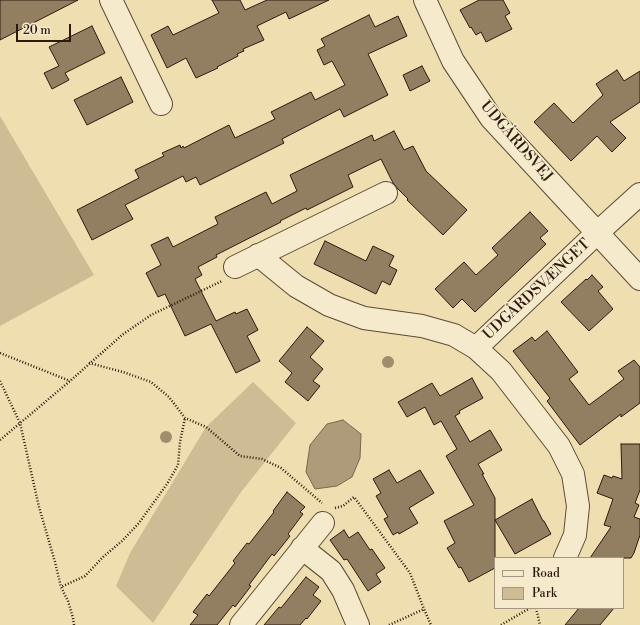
<!DOCTYPE html>
<meta charset="utf-8">
<style>
body{margin:0}
#map{position:relative;width:640px;height:625px;overflow:hidden;background:#efdeb0;font-family:"Libre Bodoni",serif}
canvas{display:block}
.legend{position:absolute;left:494px;top:557px;width:130px;height:52px;box-sizing:border-box;background:#f5eacc;border:1px solid #a59680;margin:0;padding:5px 7px;list-style:none;font-size:12px;color:#2e190d}
.legend li{display:flex;align-items:center;gap:8px;height:20px}
.legend b{width:20px;border:1px solid #a59680}
.scale{position:absolute;left:16px;top:24px;width:55px;height:18px;box-sizing:border-box;border:2px solid #2e190d;border-top:0;padding-left:5px;font-size:12px;line-height:14px;white-space:nowrap;color:#2e190d;-webkit-text-stroke:3px #f5eacc;paint-order:stroke}
</style>
<div id="map">
<canvas width="640" height="625"></canvas>
<ul class="legend">
<li><b style="height:5px;background:#f5eacc"></b>Road</li>
<li><b style="height:11px;background:#cebd94"></b>Park</li>
</ul>
<div class="scale">20 m</div>
</div>
<script>
const ctx = document.querySelector('canvas').getContext('2d');
ctx.lineJoin = 'round';
function paint(path, color) { ctx.fillStyle = color; ctx.fill(path, 'evenodd'); }
const toPath = rows => new Path2D(rows.map(r => 'M' + r).join(''));
function trace(path, color, width, dash) { ctx.strokeStyle = color; ctx.lineWidth = width; ctx.lineCap = dash ? 'butt' : 'round'; ctx.setLineDash(dash || []); ctx.stroke(path); }
function write(font, color, halo, rows, align = 'center') {
  ctx.font = font + ' "Libre Bodoni",serif'; ctx.lineWidth = 3; ctx.setLineDash([]); ctx.textBaseline = 'middle'; ctx.strokeStyle = halo; ctx.fillStyle = color; for (const [text, x, y, turn = 0] of rows) {
    ctx.save(); ctx.translate(x, y); ctx.rotate((+turn || 0) * Math.PI / 180); ctx.textAlign = isNaN(turn) ? turn : align; if (halo) ctx.strokeText(text, 0, 0); ctx.fillText(text, 0, 0); ctx.restore();
  }
}
const green = toPath([
 [0,116,94,275,0,326],
 [253,382,296,423,241,492,153,623,116,586,130,553,206,427]
]);
const water = toPath([
 [343,420,361,434,360,458,352,477,337,486,315,489,306,472,310,445,327,424,343,420]
]);
const building = toPath([
 [0,0,78,0,0,40,0,0],
 [212,0,240,0,245,10,267,0,329,0,289,19,286,12,257,26,264,40,243,49,244,51,237,54,238,56,217,67,218,68,196,78,186,58,167,68,151,35,168,26,173,35,219,13,212,0],
 [479,0,503,0,510,13,505,16,512,29,486,42,481,32,476,35,471,27,470,28,460,10,479,0],
 [369,15,375,27,398,16,407,36,368,54,388,95,344,117,340,109,282,139,284,143,200,185,196,177,186,182,183,176,125,205,133,219,92,240,77,210,139,178,135,170,164,156,162,153,180,145,181,148,183,146,184,148,229,125,235,138,275,119,271,112,311,92,315,100,345,85,332,61,324,65,317,50,325,46,321,39,369,15],
 [92,26,105,53,65,73,69,80,52,89,44,73,59,66,49,47,92,26],
 [422,66,430,81,410,91,403,75,422,66],
 [617,70,624,81,640,71,640,102,610,122,626,138,612,152,597,136,571,161,534,122,554,103,573,123,603,95,596,84,617,70],
 [121,77,133,102,87,125,74,100,121,77],
 [394,131,404,150,413,146,426,171,467,210,443,235,407,200,408,199,398,189,393,183,381,159,348,175,353,187,307,210,306,208,280,221,281,222,216,255,217,257,198,267,202,275,195,279,216,321,235,312,236,314,247,309,258,330,247,336,260,361,236,373,211,324,185,336,165,294,158,297,146,273,161,265,151,245,168,237,173,247,218,224,215,217,266,192,272,204,297,191,290,175,372,135,374,141,394,131],
 [530,212,548,231,540,238,546,244,475,312,462,299,453,308,435,289,464,262,476,275,498,255,492,248,530,212],
 [325,241,366,261,373,246,394,256,389,266,397,270,390,285,382,281,376,294,314,264,325,241],
 [592,275,603,287,598,291,613,309,589,331,561,302,586,279,587,280,592,275],
 [307,327,324,341,310,357,323,369,313,381,320,386,308,401,285,382,292,373,279,361,307,327],
 [547,331,578,372,569,379,589,405,624,379,618,371,634,360,640,367,640,403,621,417,621,414,580,445,547,401,550,398,513,351,532,337,535,341,547,331],
 [472,378,483,398,459,411,460,413,455,416,470,442,490,430,502,450,478,464,484,474,482,474,495,498,495,568,469,582,461,567,459,568,447,548,455,543,444,521,474,505,446,456,457,449,441,421,434,425,425,407,407,417,398,402,432,383,440,396,472,378],
 [621,444,640,444,640,490,635,503,639,505,634,517,640,519,640,535,634,553,631,558,590,558,611,527,604,525,613,499,597,493,604,475,612,478,613,476,622,479,621,444],
 [389,470,397,483,420,470,434,493,409,508,418,523,399,534,398,532,393,535,384,519,388,517,376,496,381,493,373,479,389,470],
 [287,492,305,507,300,512,303,514,288,534,290,536,274,556,272,554,249,585,251,586,235,607,233,605,217,625,190,625,198,615,193,612,207,594,209,596,235,563,233,561,247,543,249,544,274,512,273,511,287,492],
 [532,499,543,521,544,521,551,534,515,554,495,520,532,499],
 [344,530,349,538,358,532,370,550,372,549,385,568,376,574,381,582,368,591,347,559,344,560,330,540,344,530],
 [306,577,319,587,313,595,321,601,307,619,306,618,300,625,264,625,279,607,281,608,306,577],
 [579,608,614,608,600,625,565,625,579,608]
]);
const path = toPath([
 [0,353,70,381],
 [89,363,123,372,151,382,169,397,185,418,206,427,240,456,262,459,281,468,322,503],
 [0,381,20,423,39,507,55,562,61,587],
 [0,440,70,381,122,335,151,315,222,281],
 [335,508,343,506,354,497,410,573,424,609,431,625],
 [536,608,540,625],
 [74,625,73,618,68,601,61,587,85,576,103,557,122,541,139,523,167,484,178,465,180,442,185,418],
 [389,625,424,609],
 [501,625,530,608]
]);
const minor = toPath([
 [111,0,161,104],
 [425,0,453,61,491,118,640,279],
 [258,255,296,286,329,305,364,318,422,326,454,335,476,348,501,371,559,446,573,474,578,506,575,535,565,558],
 [235,267,386,193],
 [476,348,597,233,640,194],
 [302,548,331,571,343,590,358,625],
 [241,625,323,523]
]);
const trees = [
 [388,362],
 [166,437]
];
const streetNames = [
 ["UDGÅRDSVEJ",516,142,49],
 ["UDGÅRDSVÆNGET",537,290,-43]
];
paint(green, '#cebd94');
paint(water, '#ad9b79');
trace(water, '#7a674e', 1);
paint(building, '#927f62');
trace(building, '#2e190d', 1);
trace(minor, '#5e4a36', 24);
trace(path, '#2e190d', 2.5, [1, 2]);
trace(minor, '#f5eacc', 22);
ctx.fillStyle = '#9f8d6d';
for (const [x, y] of trees) { ctx.beginPath(); ctx.arc(x, y, 6, 0, 2 * Math.PI); ctx.fill(); }
write('15px', '#2e190d', '#f5eacc', streetNames);
</script>
